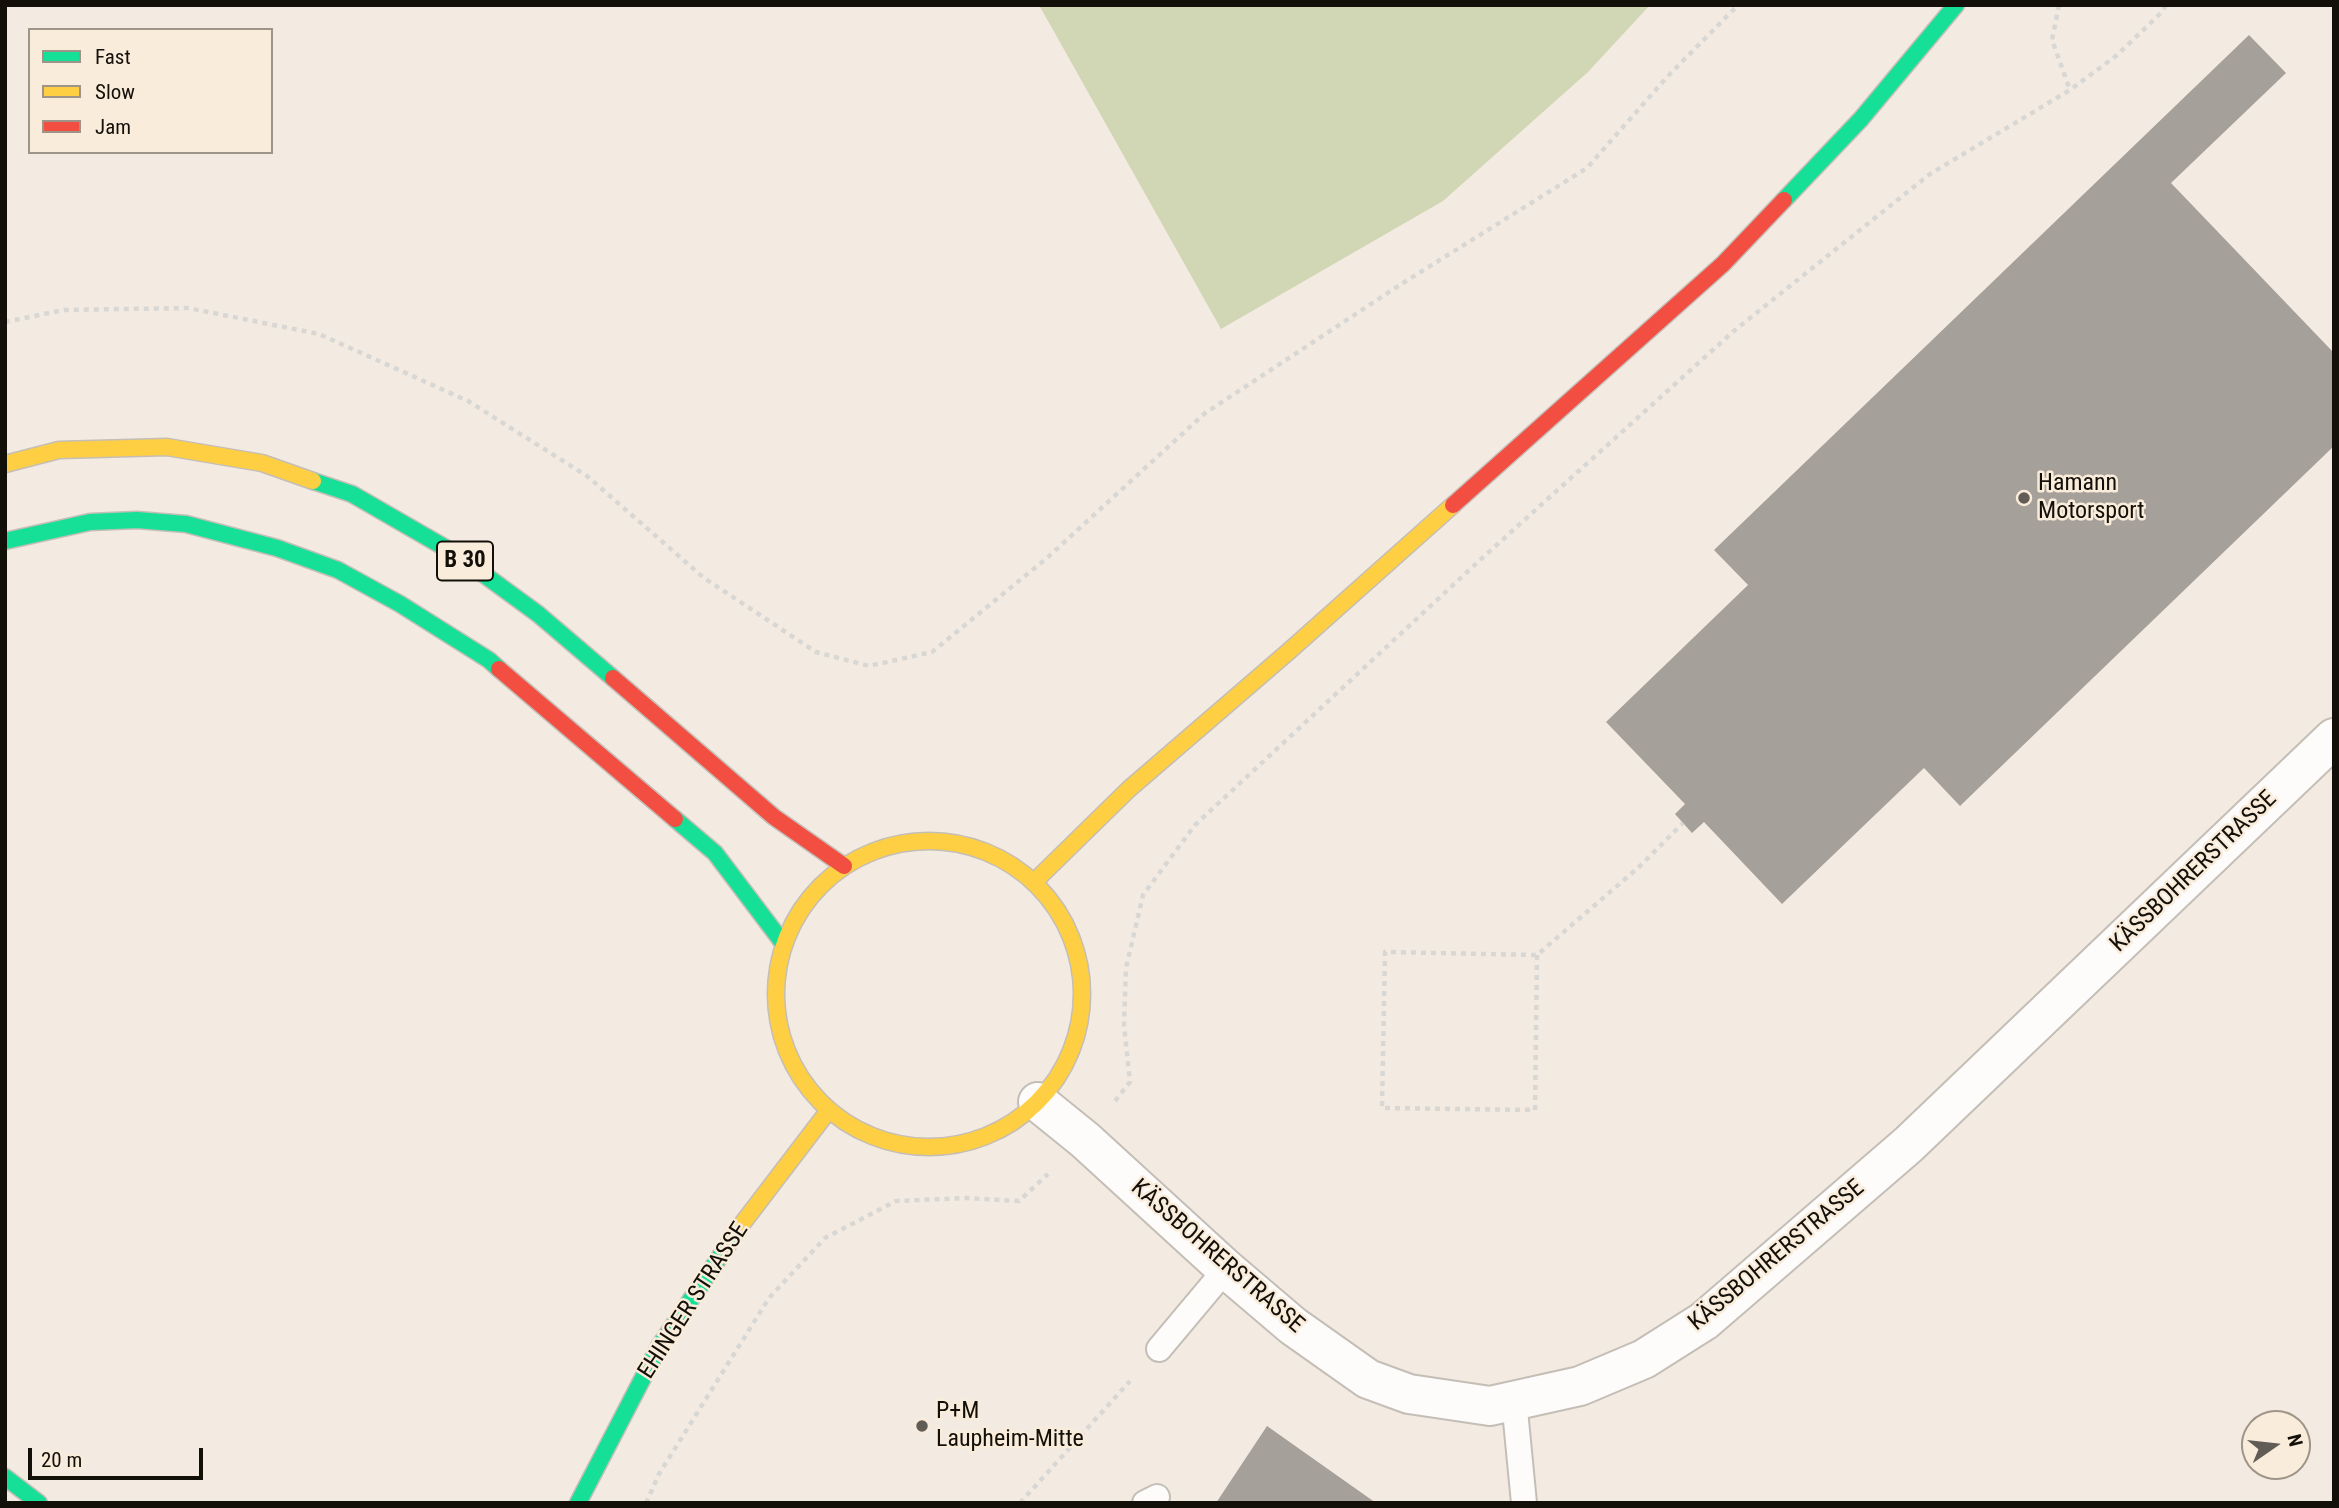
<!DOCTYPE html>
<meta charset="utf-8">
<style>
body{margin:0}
#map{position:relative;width:2339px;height:1508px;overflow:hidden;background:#f3ebe2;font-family:"Roboto Condensed",sans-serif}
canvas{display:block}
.frame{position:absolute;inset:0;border:7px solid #130f09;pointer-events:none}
.legend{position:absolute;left:28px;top:28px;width:245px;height:126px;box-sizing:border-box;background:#faecdb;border:2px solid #9e9487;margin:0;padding:9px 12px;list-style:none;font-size:21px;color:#130f09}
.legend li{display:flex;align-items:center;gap:14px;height:35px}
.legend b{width:35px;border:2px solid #9e9487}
.north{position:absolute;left:2241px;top:1410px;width:70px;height:70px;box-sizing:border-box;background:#faecdb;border:2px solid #9e9487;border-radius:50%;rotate:76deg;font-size:19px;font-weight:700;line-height:28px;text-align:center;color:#130f09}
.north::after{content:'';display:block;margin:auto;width:24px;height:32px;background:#615c55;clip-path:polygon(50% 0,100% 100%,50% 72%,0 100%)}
.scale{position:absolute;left:28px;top:1448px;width:175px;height:32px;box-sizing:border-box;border:4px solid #130f09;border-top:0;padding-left:9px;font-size:21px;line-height:24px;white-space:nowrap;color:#130f09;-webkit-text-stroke:5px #faecdb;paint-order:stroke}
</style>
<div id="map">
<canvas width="2339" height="1508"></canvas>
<div class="frame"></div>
<ul class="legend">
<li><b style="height:9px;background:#16e098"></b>Fast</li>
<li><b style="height:9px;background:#ffcf43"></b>Slow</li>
<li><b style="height:9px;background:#f24e42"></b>Jam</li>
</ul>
<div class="north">N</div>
<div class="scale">20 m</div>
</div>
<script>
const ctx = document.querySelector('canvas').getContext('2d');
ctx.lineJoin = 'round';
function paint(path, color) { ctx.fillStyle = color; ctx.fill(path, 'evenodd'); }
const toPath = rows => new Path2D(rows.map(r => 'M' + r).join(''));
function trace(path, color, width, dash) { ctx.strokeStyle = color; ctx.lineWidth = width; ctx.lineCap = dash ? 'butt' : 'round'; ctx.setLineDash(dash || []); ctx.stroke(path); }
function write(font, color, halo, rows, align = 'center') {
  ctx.font = font + ' "Roboto Condensed",sans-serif'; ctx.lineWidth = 5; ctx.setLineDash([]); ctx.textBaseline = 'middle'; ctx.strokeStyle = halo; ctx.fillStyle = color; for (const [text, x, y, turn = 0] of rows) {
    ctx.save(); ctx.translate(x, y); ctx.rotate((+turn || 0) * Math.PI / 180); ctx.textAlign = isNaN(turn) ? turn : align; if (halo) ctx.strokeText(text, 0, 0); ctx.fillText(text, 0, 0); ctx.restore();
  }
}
const green = toPath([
 [1039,5,1650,5,1588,72,1443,201,1221,329]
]);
const building = toPath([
 [2249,35,2286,73,2171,183,2334,353,2334,446,1960,806,1924,768,1782,904,1704,822,1692,833,1683,823,1675,814,1685,804,1606,722,1748,585,1714,550],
 [1267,1426,1376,1503,1216,1503]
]);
const path = toPath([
 [2059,5,2052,40,2070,90],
 [5,322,64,310,188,308,319,334,468,401,587,476,704,578,816,652,869,666,932,652,1047,558,1204,414,1403,283,1587,168,1667,77,1738,5],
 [1537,955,1535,1110,1382,1108,1385,952,1537,955,1639,867,1683,823],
 [1115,1101,1130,1082,1124,1025,1126,968,1143,895,1195,825,1480,560,1735,330,1930,174,2070,90,2116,56,2161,13,2166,5],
 [646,1503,659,1474,769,1298,825,1238,896,1201,966,1198,1019,1201,1048,1174],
 [1020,1503,1130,1381]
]);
const lane = toPath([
 [1159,1349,1226,1269],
 [1514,1400,1524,1503],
 [1145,1503,1157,1497]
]);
const street = toPath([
 [1038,1102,1085,1140,1226,1269,1293,1326,1368,1379,1409,1394,1490,1406,1580,1386,1644,1359,1704,1321,1908,1145,2334,738]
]);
const fast = toPath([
 [1784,200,1861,119,1956,5],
 [313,481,352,494,456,554,538,614,613,678],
 [5,541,90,522,137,520,186,524,277,548,338,570,400,604,489,660,499,669],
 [675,819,715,853,783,943],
 [5,1477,39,1503],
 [578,1503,660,1345,742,1224]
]);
const slow = toPath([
 [5,464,59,450,167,447,262,463,313,481],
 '776 994a153 153 0 1 1 306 0a153 153 0 1 1-306 0Z',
 [1034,882,1129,789,1288,652,1453,505],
 [742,1224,829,1110]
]);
const jam = toPath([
 [1453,505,1723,264,1784,200],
 [499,669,675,819],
 [613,678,774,817,844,866]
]);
const markers = [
 [2024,498,7,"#615c55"],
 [922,1426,7,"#615c55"]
];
const shields = [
 [465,561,56]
];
const shieldNames = [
 ["B 30",465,561]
];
const poiNames = [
 ["Hamann",2038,484],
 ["Motorsport",2038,512],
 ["P+M",936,1412],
 ["Laupheim-Mitte",936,1440]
];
const streetNames = [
 ["KÄSSBOHRERSTRASSE",2194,872,-44],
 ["KÄSSBOHRERSTRASSE",1777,1256,-40],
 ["KÄSSBOHRERSTRASSE",1217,1257,41],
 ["EHINGER STRASSE",694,1301,-57]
];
paint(green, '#d1d6b4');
paint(building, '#a5a099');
trace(lane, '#c4beb7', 28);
trace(street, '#c4beb7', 42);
trace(fast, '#c4beb7', 19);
trace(slow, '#c4beb7', 19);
trace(jam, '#c4beb7', 19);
trace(path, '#d9d7d4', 4.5, [5, 5]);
trace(lane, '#fdfcfb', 24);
trace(street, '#fdfcfb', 38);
trace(fast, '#16e098', 16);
trace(slow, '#ffcf43', 16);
trace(jam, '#f24e42', 16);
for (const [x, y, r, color] of markers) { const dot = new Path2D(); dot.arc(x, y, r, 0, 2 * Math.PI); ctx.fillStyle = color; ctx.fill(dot); trace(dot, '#faecdb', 2.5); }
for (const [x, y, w] of shields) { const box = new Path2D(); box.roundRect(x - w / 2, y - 19.5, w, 39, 5); ctx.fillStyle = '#faecdb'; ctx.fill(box); trace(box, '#130f09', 2); }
write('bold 23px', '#130f09', null, shieldNames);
write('24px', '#130f09', '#faecdb', poiNames, 'left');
write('24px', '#130f09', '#faecdb', streetNames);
</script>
